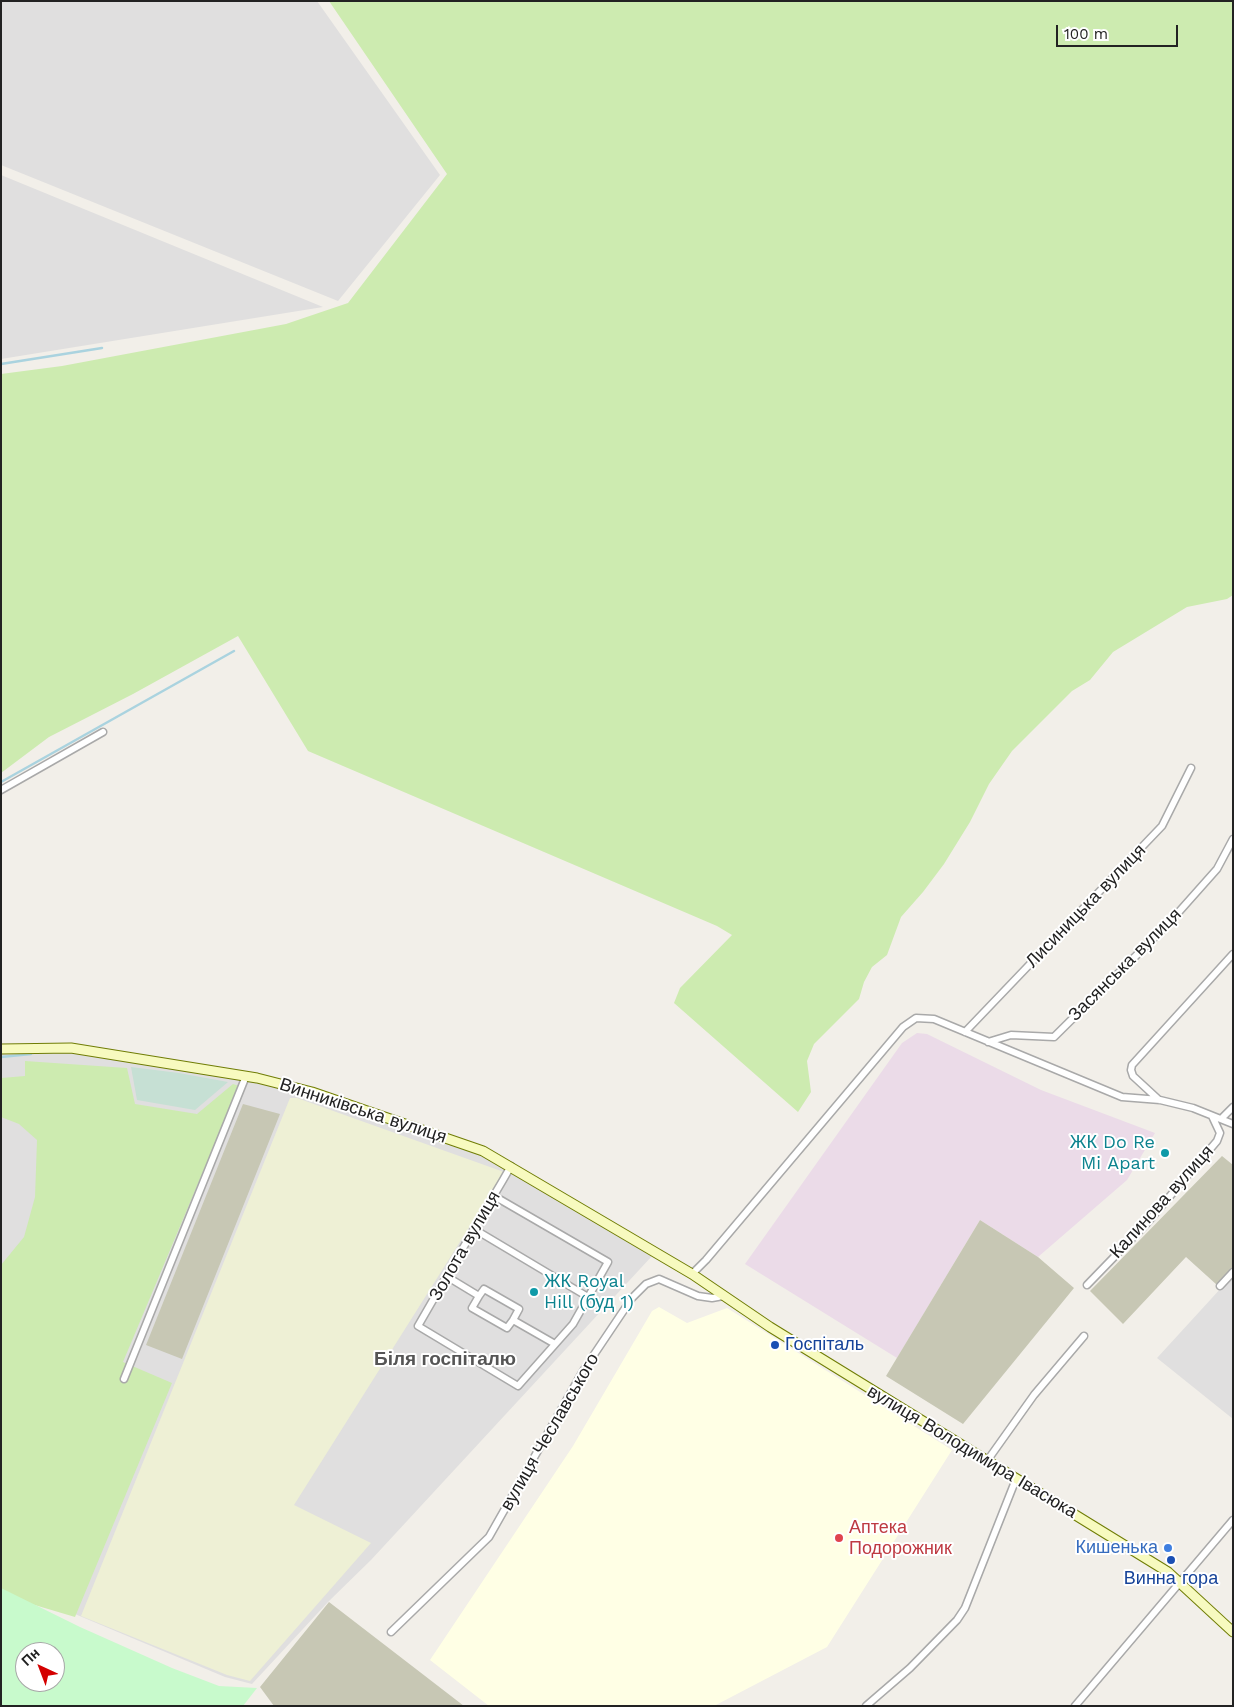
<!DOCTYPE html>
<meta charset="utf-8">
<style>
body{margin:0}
#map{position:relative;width:1234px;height:1707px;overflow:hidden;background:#f2efe9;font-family:"Work Sans",sans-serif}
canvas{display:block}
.frame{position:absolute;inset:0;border:2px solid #222;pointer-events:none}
.north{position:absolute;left:15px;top:1642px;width:50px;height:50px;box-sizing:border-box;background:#fff;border:1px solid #a7a7a7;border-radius:50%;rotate:317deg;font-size:14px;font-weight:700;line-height:20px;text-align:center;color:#222}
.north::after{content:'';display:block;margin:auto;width:18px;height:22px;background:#d40000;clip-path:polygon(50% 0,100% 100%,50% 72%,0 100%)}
.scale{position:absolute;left:1056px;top:25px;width:122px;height:22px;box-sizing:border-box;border:2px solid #222;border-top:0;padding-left:6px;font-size:15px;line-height:18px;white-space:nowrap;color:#222;-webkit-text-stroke:4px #fff;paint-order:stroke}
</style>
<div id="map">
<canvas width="1234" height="1707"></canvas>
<div class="frame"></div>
<div class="north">Пн</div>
<div class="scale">100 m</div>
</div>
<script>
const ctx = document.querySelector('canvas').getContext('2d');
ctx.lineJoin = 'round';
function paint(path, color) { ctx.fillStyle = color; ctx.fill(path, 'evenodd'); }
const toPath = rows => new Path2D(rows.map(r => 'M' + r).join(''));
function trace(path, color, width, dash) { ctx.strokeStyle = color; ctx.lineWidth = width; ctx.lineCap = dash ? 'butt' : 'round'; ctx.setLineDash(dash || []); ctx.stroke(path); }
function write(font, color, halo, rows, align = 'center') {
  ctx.font = font + ' "Work Sans",sans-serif'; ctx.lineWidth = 4; ctx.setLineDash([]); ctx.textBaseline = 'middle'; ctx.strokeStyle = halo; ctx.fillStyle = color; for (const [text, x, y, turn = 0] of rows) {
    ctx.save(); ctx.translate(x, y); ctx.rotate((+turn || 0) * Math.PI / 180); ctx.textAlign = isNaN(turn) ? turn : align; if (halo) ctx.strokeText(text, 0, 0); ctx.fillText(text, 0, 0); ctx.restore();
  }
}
const residential = toPath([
 [1,1,317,1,440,175,338,301,1,165],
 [1,175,323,307,1,359],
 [71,1048,257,1078,483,1151,686,1275,652,1256,371,1560,328,1602,252,1684,225,1677,1,1583,1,1049],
 [1233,1275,1233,1419,1157,1358]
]);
const industrial = toPath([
 [917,1033,927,1034,1041,1090,1155,1133,1127,1180,1038,1257,980,1220,897,1358,745,1264,902,1043]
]);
const education = toPath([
 [659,1307,687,1323,727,1308,952,1450,827,1647,714,1706,489,1706,430,1660,573,1446,652,1311]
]);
const construction = toPath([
 [243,1104,280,1114,182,1359,146,1345],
 [1222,1156,1233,1165,1233,1267,1217,1285,1186,1257,1123,1324,1090,1291],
 [980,1220,1038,1257,1074,1288,963,1424,886,1376],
 [329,1602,464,1706,274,1706,260,1687]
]);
const farmland = toPath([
 [290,1098,297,1098,504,1172,294,1505,371,1543,250,1681,227,1675,81,1616]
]);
const grass = toPath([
 [329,1,1233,1,1233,595,1227,599,1187,607,1113,652,1090,680,1072,691,1012,751,989,784,970,822,944,864,923,892,901,917,887,955,872,967,864,982,859,999,814,1044,807,1061,811,1092,798,1112,674,1003,680,988,732,935,717,926,308,751,238,636,133,694,49,737,1,773,1,374,62,366,286,324,348,303,447,174],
 [25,1061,127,1068,135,1104,197,1114,233,1084,239,1086,123,1362,172,1383,75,1617,1,1595,1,1265,24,1237,35,1197,37,1140,19,1124,1,1117,1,1078,25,1076]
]);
const wetland = toPath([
 [131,1067,179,1073,228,1082,195,1110,137,1100]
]);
const park = toPath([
 [1,1588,80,1627,172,1668,219,1686,257,1688,243,1706,1,1706],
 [25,1652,55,1652,55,1682,25,1682]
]);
const stream = toPath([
 [1,364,102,348],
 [1,782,234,651],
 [1,1057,31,1054]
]);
const minor = toPath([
 [1,790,103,732],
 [965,1032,1162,826,1191,768],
 [988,1042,1011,1035,1054,1037,1169,923,1217,869,1233,839],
 [1159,1100,1133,1076,1131,1070,1132,1065,1233,954],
 [1221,1119,1233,1107],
 [494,1196,608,1262,573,1324,518,1386,418,1326,474,1229,503,1180,511,1166],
 [474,1229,588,1297],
 [692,1274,706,1260,903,1027,916,1018,934,1019,1122,1097,1160,1100,1193,1108,1233,1124],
 [446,1276,479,1296,484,1289,519,1309,513,1320,555,1344],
 [1087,1285,1147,1223,1217,1141,1220,1133,1212,1116],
 [1220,1286,1233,1272],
 [479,1296,472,1308,507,1328,513,1320],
 [124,1379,246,1076],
 [987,1461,1034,1395,1084,1336],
 [391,1632,489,1537,583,1371,632,1298,646,1284,659,1279,698,1296,712,1298,723,1296],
 [866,1706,910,1668,957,1620,965,1608,1016,1479],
 [1075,1706,1233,1520]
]);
const secondary = toPath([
 [1,1049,71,1048,257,1078,312,1092,483,1151,692,1274,770,1327,1168,1572,1233,1632]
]);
const markers = [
 [1165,1153,5,"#0f9aa8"],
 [534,1292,5,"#0f9aa8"],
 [775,1345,5,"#1a4fb4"],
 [839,1538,5,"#e0444e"],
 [1168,1548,5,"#3f7fe0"],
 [1171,1560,5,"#1a4fb4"]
];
const streetNames = [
 ["Лисиницька вулиця",1086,906,-46],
 ["Засянська вулиця",1125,965,-45],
 ["Винниківська вулиця",363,1111,18],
 ["Калинова вулиця",1162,1202,-48],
 ["Золота вулиця",465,1246,-60],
 ["вулиця Чеславського",550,1432,-60],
 ["вулиця Володимира Івасюка",972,1452,31]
];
const cultureNames = [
 ["ЖК Do Re",1155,1143],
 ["Mi Apart",1155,1164],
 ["ЖК Royal",544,1282,"left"],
 ["Hill (буд 1)",544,1303,"left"]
];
const transitNames = [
 ["Госпіталь",785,1345],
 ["Винна гора",1171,1579,"center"]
];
const healthNames = [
 ["Аптека",849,1528],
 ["Подорожник",849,1549]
];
const shopNames = [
 ["Кишенька",1158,1548]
];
const neighbourhoodNames = [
 ["Біля госпіталю",445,1359]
];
paint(residential, '#e0dfdf');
paint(industrial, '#ebdbe8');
paint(education, '#ffffe5');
paint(construction, '#c7c7b4');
paint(farmland, '#eef0d5');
paint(grass, '#cdebb0');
paint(wetland, '#c6e0d4');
paint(park, '#c8facc');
trace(stream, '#aad3df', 2.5);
trace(minor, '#a9a9a9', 9);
trace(secondary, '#707d05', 11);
trace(minor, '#fff', 6);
trace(secondary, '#f7fabf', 9);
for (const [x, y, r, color] of markers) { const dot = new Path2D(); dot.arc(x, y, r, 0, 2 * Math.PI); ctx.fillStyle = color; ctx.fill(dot); trace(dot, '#fff', 2); }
write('18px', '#222', '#fff', streetNames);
write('18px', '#0d838f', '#fff', cultureNames, 'right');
write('18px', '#164399', '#fff', transitNames, 'left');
write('18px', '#be3a42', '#fff', healthNames, 'left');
write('18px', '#366cbe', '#fff', shopNames, 'right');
write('bold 19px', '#555', '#fff', neighbourhoodNames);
</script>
